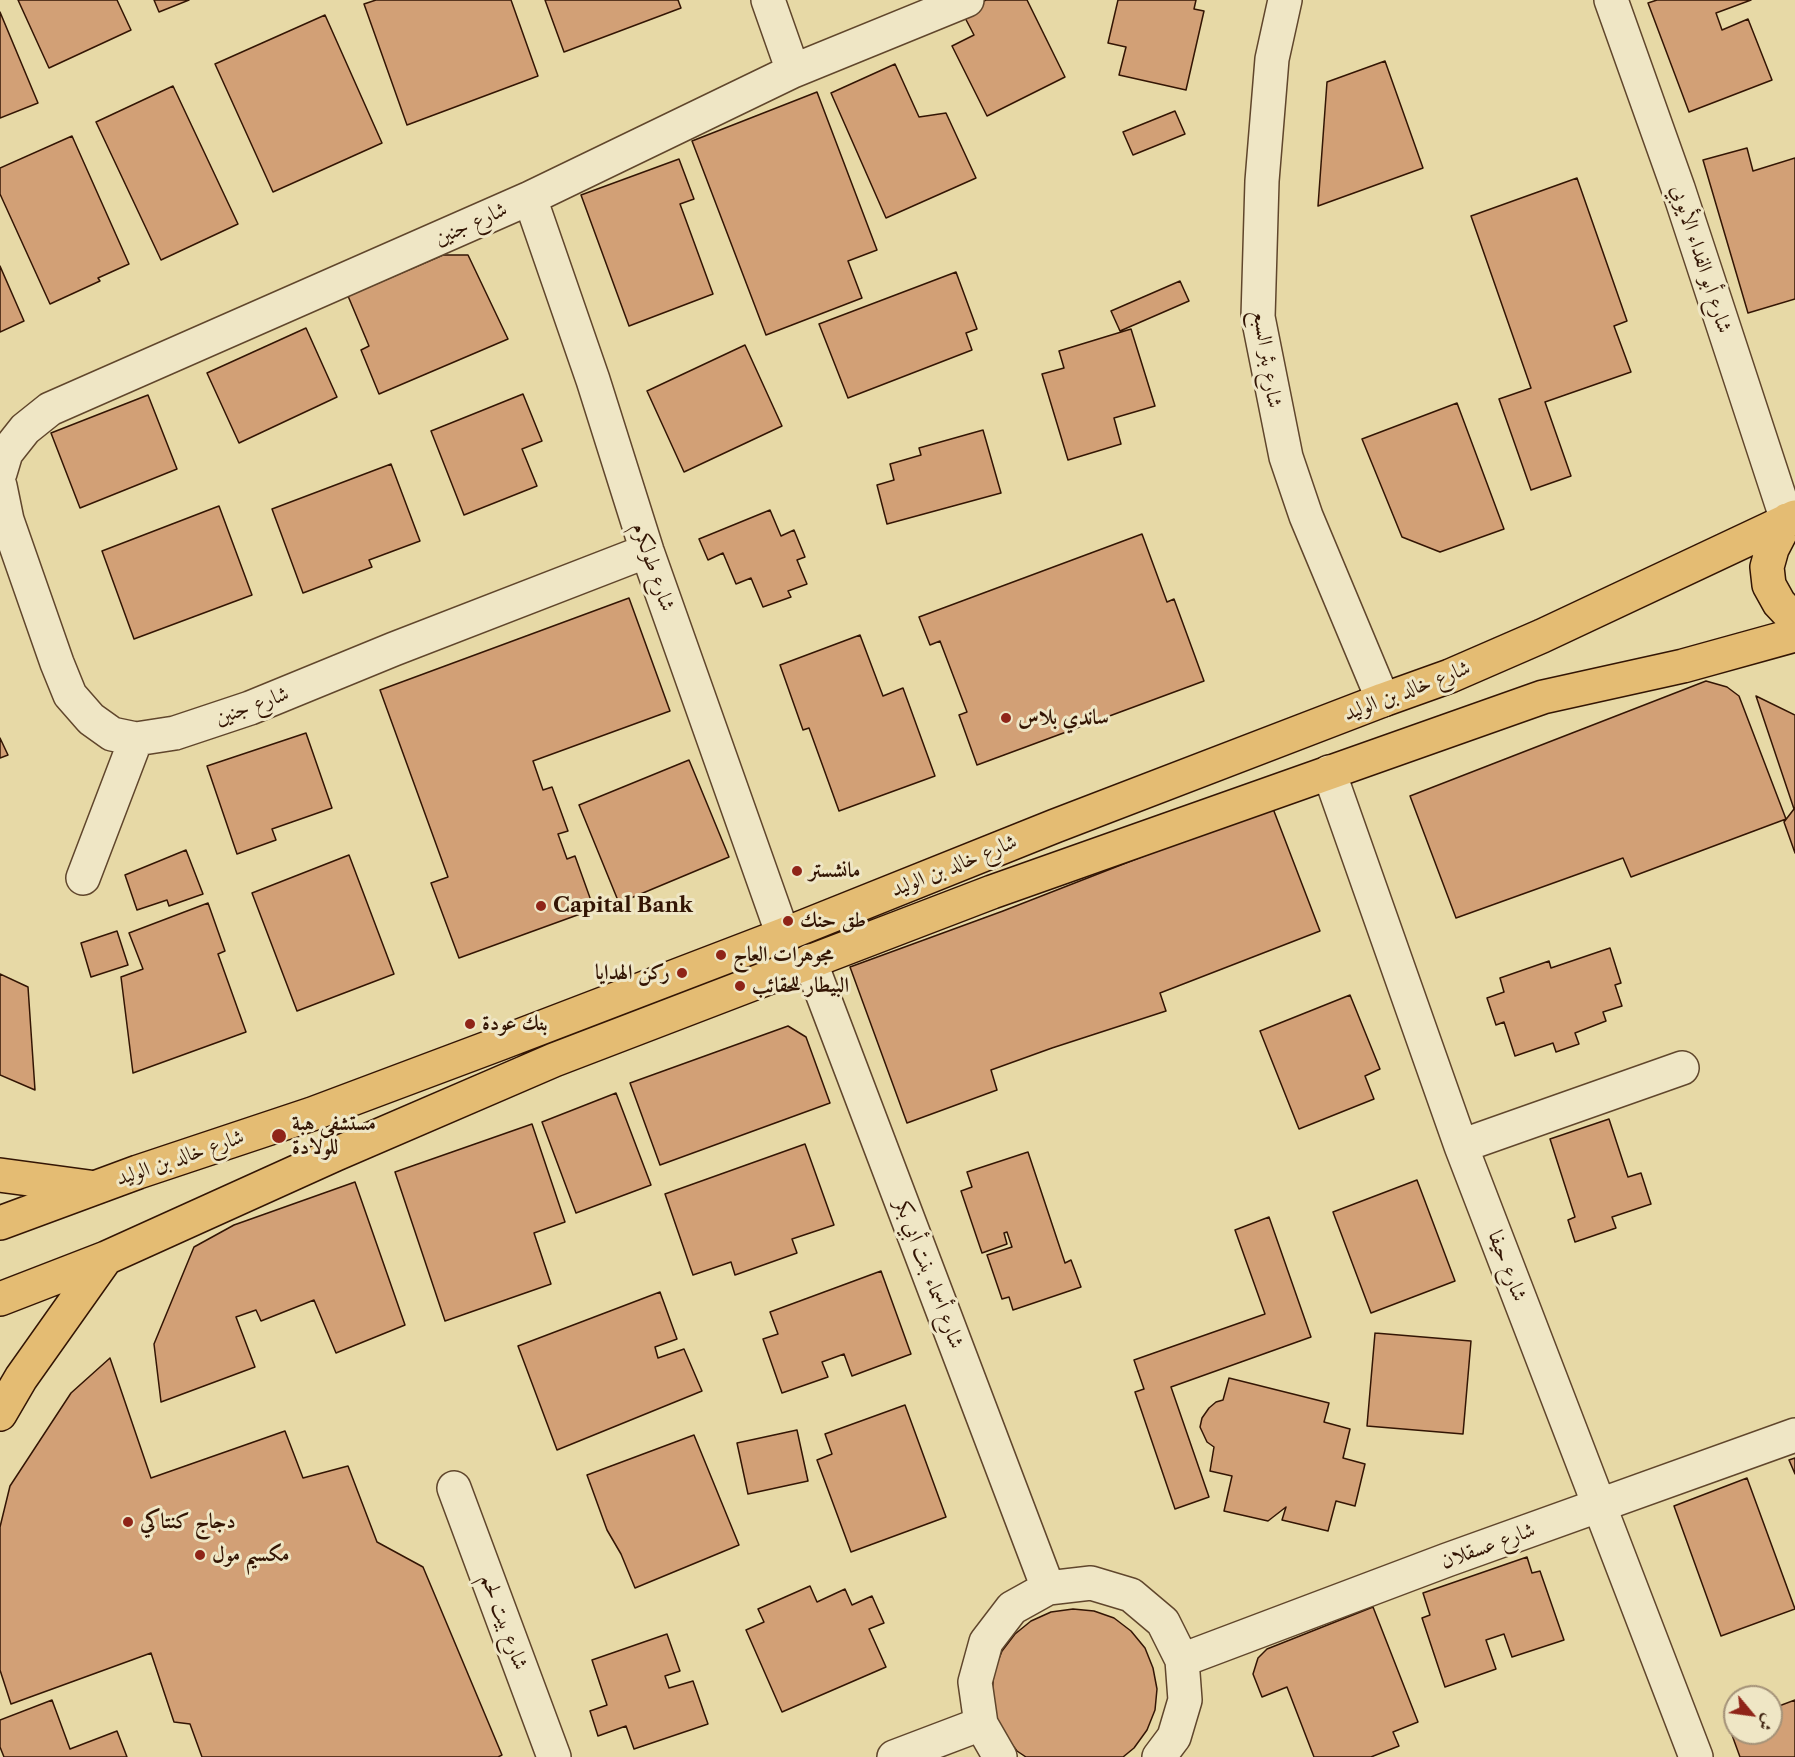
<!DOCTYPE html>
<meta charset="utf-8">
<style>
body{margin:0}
#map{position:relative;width:1795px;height:1757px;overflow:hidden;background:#e7d9a6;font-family:"Libre Caslon Text",Amiri,serif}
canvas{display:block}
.north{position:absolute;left:1723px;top:1685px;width:60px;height:60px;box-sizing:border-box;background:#efe6c5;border:2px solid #a49278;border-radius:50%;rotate:119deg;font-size:16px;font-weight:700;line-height:24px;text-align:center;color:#331504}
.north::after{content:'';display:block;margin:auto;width:21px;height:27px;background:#8f2418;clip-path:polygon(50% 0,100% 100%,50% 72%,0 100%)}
</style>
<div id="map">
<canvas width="1795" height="1757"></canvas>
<div class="north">ش</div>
</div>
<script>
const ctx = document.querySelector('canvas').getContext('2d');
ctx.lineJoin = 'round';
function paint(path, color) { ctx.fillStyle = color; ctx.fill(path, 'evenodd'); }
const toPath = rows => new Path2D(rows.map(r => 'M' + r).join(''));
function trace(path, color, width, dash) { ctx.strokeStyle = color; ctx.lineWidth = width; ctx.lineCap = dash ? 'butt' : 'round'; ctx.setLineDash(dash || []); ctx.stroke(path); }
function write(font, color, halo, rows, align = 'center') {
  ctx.font = font + ' "Libre Caslon Text",Amiri,serif'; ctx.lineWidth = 6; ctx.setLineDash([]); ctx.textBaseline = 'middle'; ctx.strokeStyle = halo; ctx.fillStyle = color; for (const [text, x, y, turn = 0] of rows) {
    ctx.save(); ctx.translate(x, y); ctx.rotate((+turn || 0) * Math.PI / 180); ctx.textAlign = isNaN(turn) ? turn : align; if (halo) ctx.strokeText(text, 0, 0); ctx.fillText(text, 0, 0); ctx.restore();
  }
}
const building = toPath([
 [18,0,117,0,131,30,49,68,18,0],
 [154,0,189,0,159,12,154,0],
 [376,0,511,0,538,76,407,125,364,4,376,0],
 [545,0,678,0,681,8,564,52,545,0],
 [986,0,1027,0,1065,77,987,116,952,46,974,35,962,12,986,0],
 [1118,0,1196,0,1194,9,1204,11,1186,90,1119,75,1126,47,1108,43,1118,0],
 [1657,0,1751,0,1716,13,1722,30,1748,19,1772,80,1689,112,1648,3,1657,0],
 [0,12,38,103,0,118,0,12],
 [325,15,382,143,273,192,215,64,325,15],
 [1385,61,1423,168,1318,206,1327,82,1385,61],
 [895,64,919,117,946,113,976,178,886,218,831,93,895,64],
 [173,86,238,224,161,260,96,122,173,86],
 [817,92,877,250,848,261,862,298,766,335,692,141,817,92],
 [1175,111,1185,134,1133,155,1123,132,1175,111],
 [72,136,129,264,98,278,100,281,50,304,0,194,0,168,72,136],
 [1747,148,1753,171,1795,158,1795,299,1748,313,1703,160,1747,148],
 [679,159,694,199,680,204,713,294,629,326,581,195,679,159],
 [1577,178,1627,321,1614,326,1631,372,1545,402,1571,476,1531,490,1499,399,1531,388,1471,216,1577,178],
 [443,255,468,255,508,339,379,394,361,350,369,346,348,296,443,255],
 [0,266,24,321,0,332,0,266],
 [956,272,977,329,966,333,972,350,848,398,819,324,956,272],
 [1180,281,1189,301,1120,331,1111,311,1180,281],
 [306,328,337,397,239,443,207,373,306,328],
 [1131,329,1155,406,1114,418,1121,444,1068,460,1042,374,1064,368,1059,351,1131,329],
 [745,345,782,426,684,472,647,391,745,345],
 [523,394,542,441,522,449,537,486,464,515,431,431,523,394],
 [148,395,177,469,80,508,51,433,148,395],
 [1457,403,1504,529,1440,552,1402,537,1362,439,1457,403],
 [983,430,1001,493,887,524,877,485,894,480,890,464,921,455,919,448,983,430],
 [391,464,420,541,369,560,372,567,303,593,272,509,391,464],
 [219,506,252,595,134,639,102,551,219,506],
 [770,510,781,536,794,530,805,557,797,560,807,584,788,591,791,597,763,607,751,578,736,584,723,553,708,560,699,539,770,510],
 [1142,534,1167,602,1174,599,1204,681,977,765,959,715,967,712,940,641,930,645,919,617,1142,534],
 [629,598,670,711,533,761,543,790,552,787,568,831,558,834,567,859,575,856,594,909,459,958,431,883,448,877,380,690,629,598],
 [860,635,883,696,903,688,935,776,839,811,809,728,803,730,780,665,860,635],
 [1706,681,1727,687,1739,696,1786,819,1631,877,1623,858,1456,918,1410,796,1706,681],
 [1756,696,1795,715,1795,853,1784,822,1794,809,1756,696],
 [306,733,332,808,272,829,276,840,237,854,207,766,306,733],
 [0,738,8,755,0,758,0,738],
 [689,760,729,857,619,903,579,805,689,760],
 [1272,806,1320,931,1160,993,1166,1011,1052,1048,991,1070,997,1090,907,1123,850,967,1003,911,1272,806],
 [186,850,203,894,169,906,167,900,137,910,125,875,186,850],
 [349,855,394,974,297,1011,252,893,349,855],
 [208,903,225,951,218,954,246,1032,133,1073,121,977,143,969,129,933,208,903],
 [117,931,128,965,91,977,81,943,117,931],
 [1610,948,1621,983,1615,985,1622,1006,1603,1012,1606,1021,1575,1033,1579,1044,1556,1052,1553,1043,1515,1056,1504,1022,1496,1025,1487,998,1504,992,1500,978,1549,961,1551,968,1610,948],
 [0,974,28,987,35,1090,0,1075,0,974],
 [1350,995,1380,1069,1365,1076,1374,1099,1299,1129,1260,1031,1350,995],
 [788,1026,806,1037,830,1103,660,1165,630,1083,788,1026],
 [616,1093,651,1185,576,1213,542,1122,616,1093],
 [1609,1119,1628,1177,1641,1173,1651,1204,1612,1217,1616,1228,1575,1242,1568,1220,1575,1217,1550,1139,1609,1119],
 [532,1124,565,1222,534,1233,551,1284,445,1321,395,1172,532,1124],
 [805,1144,834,1225,792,1239,797,1253,735,1275,731,1262,693,1275,665,1194,805,1144],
 [1028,1152,1065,1263,1071,1260,1081,1287,1013,1310,1009,1297,1002,1299,987,1255,1012,1247,1007,1232,1004,1233,1007,1244,982,1253,961,1191,972,1187,967,1172,1028,1152],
 [1417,1180,1455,1281,1371,1313,1333,1212,1417,1180],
 [355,1182,405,1325,336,1353,314,1300,261,1321,256,1310,236,1317,255,1367,161,1402,154,1344,194,1247,234,1225,355,1182],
 [1269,1217,1311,1337,1171,1387,1209,1497,1175,1509,1135,1392,1144,1389,1134,1360,1265,1314,1235,1230,1269,1217],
 [881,1271,911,1354,852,1376,844,1354,822,1362,828,1377,782,1393,763,1339,778,1334,770,1312,881,1271],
 [660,1292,677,1339,655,1347,658,1358,684,1349,702,1391,557,1450,518,1346,660,1292],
 [1375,1333,1471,1341,1463,1434,1367,1426,1375,1333],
 [110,1358,151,1478,285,1431,303,1478,348,1466,377,1542,423,1567,502,1755,498,1757,202,1757,190,1724,174,1722,151,1653,11,1704,0,1670,0,1527,10,1486,71,1393,110,1358],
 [1229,1378,1329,1403,1324,1422,1350,1429,1343,1458,1365,1464,1355,1506,1336,1501,1328,1531,1282,1520,1286,1507,1268,1521,1224,1511,1232,1476,1210,1471,1214,1447,1207,1442,1200,1427,1202,1418,1209,1408,1216,1402,1223,1400,1229,1378],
 [905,1405,946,1517,851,1552,817,1460,832,1454,825,1434,905,1405],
 [797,1430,808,1481,748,1494,737,1443,797,1430],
 [694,1435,739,1545,635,1588,621,1554,607,1530,587,1475,694,1435],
 [1795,1458,1795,1474,1789,1460,1795,1458],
 [1747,1478,1795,1609,1721,1636,1674,1506,1747,1478],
 [1527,1557,1532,1573,1540,1571,1564,1640,1512,1657,1504,1634,1486,1640,1496,1669,1445,1687,1422,1618,1430,1615,1423,1593,1527,1557],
 [810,1586,817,1602,845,1589,852,1605,872,1596,884,1623,869,1629,886,1667,782,1712,746,1630,764,1622,758,1609,810,1586],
 [1373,1607,1418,1722,1393,1732,1399,1746,1371,1757,1314,1757,1287,1687,1262,1697,1253,1674,1258,1658,1267,1649,1373,1607],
 [1073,1609,1094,1611,1114,1618,1131,1631,1145,1648,1153,1668,1157,1689,1155,1710,1147,1730,1134,1748,1123,1757,1026,1757,1017,1751,1004,1734,995,1715,992,1693,994,1671,1002,1651,1015,1634,1031,1621,1051,1612,1073,1609],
 [667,1634,680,1671,665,1676,669,1688,693,1681,708,1724,634,1749,626,1726,598,1736,590,1711,607,1705,592,1660,667,1634],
 [52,1700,70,1749,117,1731,127,1757,4,1757,0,1747,0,1720,52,1700],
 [1795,1700,1795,1757,1740,1757,1728,1724,1735,1722,1735,1733,1771,1733,1771,1709,1795,1700]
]);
const minor = toPath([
 [768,0,793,71],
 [1285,0,1272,59,1262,181,1258,317,1286,457,1306,516,1383,700],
 [1611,0,1678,188,1787,520],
 [530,198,593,380,647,551,783,935],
 [0,473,6,453,25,429,50,409,530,198,793,71,967,0],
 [0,486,7,520,57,663,70,695,91,719,112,734,136,739,175,733,250,708,394,649,647,551],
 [1329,772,1461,1146,1696,1757],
 [83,878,136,739],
 [810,961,1048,1588],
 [1461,1146,1682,1068],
 [454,1488,554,1757],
 [1182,1660,1447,1560,1795,1435],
 [894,1757,981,1724],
 [1000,1757,981,1724,975,1682,986,1642,1012,1608,1048,1588,1091,1583,1131,1595,1163,1622,1182,1660,1185,1700,1174,1737,1159,1757]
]);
const major = toPath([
 [1787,520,1772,549,1767,567,1769,585,1779,603,1795,620],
 [0,1175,89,1187],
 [0,1223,138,1172,312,1114,501,1043,783,935,1055,826,1383,700,1450,676,1542,636,1795,517],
 [0,1299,106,1258,336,1154,554,1060,992,892,1543,697,1683,666,1795,635],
 [0,1414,21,1378,106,1258]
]);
const markers = [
 [1006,718,6,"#8f2418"],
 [797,871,6,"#8f2418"],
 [541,906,6,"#8f2418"],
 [788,921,6,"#8f2418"],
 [721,955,6,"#8f2418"],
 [682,973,6,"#8f2418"],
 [740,986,6,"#8f2418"],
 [470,1024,6,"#8f2418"],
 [279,1136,8,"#8f2418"],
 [128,1522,6,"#8f2418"],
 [200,1555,6,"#8f2418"]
];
const streetNames = [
 ["شارع جنين",471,224,-24],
 ["شارع أبو الفداء الأيوبي",1701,259,72],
 ["شارع بئر السبع",1267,359,81],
 ["شارع طولكرم",653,567,71],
 ["شارع خالد بن الوليد",1407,691,-21],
 ["شارع جنين",252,706,-20],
 ["شارع خالد بن الوليد",954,866,-22],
 ["شارع خالد بن الوليد",180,1158,-19],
 ["شارع حيفا",1507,1266,69],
 ["شارع أسماء بنت أبي بكر",929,1274,69],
 ["شارع عسقلان",1488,1546,-20],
 ["شارع بيت لحم",504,1622,70]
];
const poiNames = [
 ["ساندي بلاس",1018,718],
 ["مانشستر",809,871],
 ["Capital Bank",553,906],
 ["طق حنك",800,921],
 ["مجوهرات العاج",733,955],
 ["ركن الهدايا",670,973,"right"],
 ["البيطار للحقائب",752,986],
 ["بنك عودة",482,1024],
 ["مستشفى هبة",292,1124],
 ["للولادة",292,1148],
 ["دجاج كنتاكي",140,1522],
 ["مكسيم مول",212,1555]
];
paint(building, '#d2a076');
trace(building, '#331504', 1.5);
trace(minor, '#60462c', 36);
trace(major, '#331504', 36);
trace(minor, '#efe6c5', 33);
trace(major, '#e4bc73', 33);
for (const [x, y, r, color] of markers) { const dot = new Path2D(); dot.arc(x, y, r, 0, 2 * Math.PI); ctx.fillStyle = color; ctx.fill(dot); trace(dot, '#efe6c5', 2); }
write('21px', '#331504', '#efe6c5', streetNames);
write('bold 21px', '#331504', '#efe6c5', poiNames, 'left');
</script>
